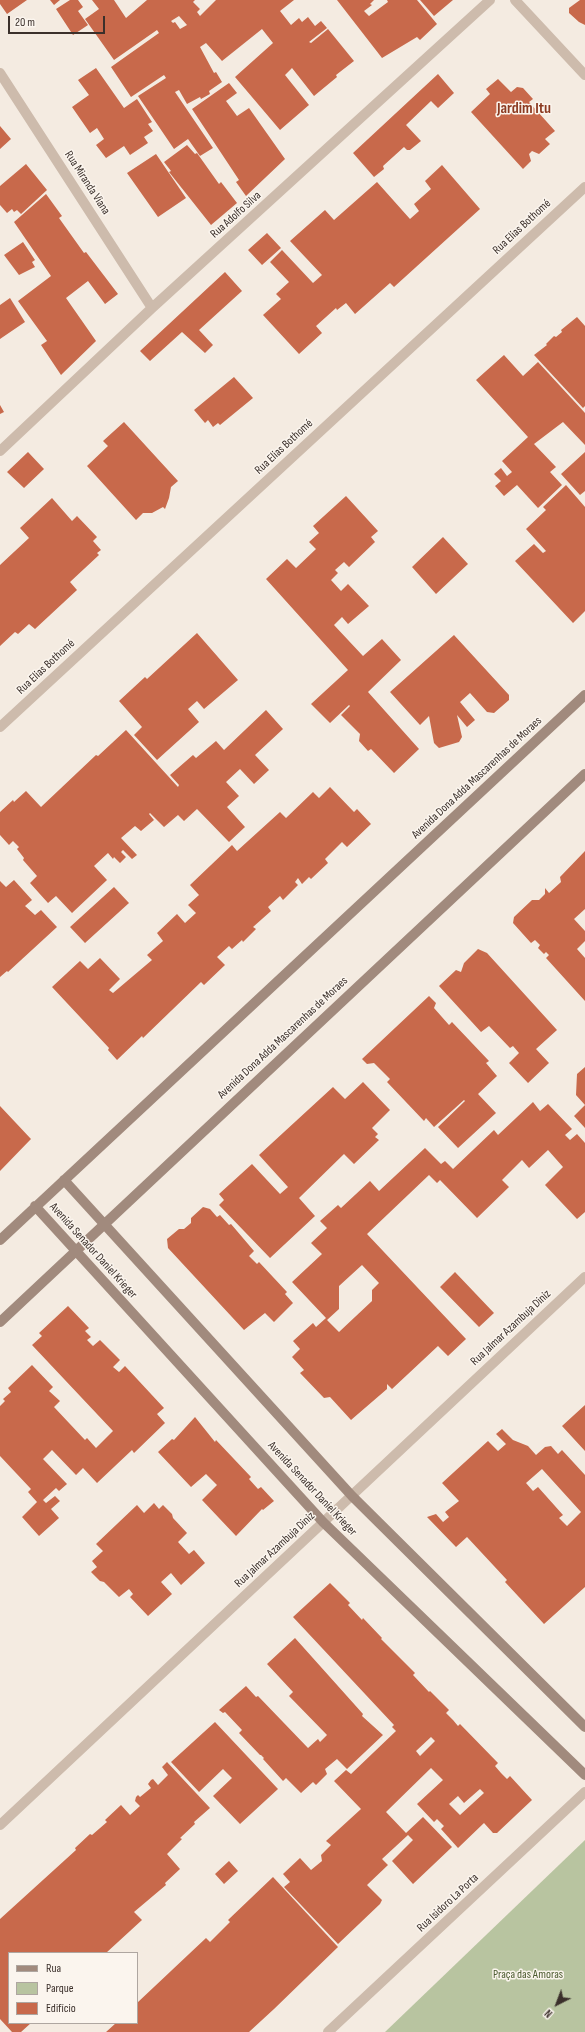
<!DOCTYPE html>
<meta charset="utf-8">
<style>
body{margin:0}
#map{position:relative;width:585px;height:2032px;overflow:hidden;background:#f4ebe1;font-family:"Sofia Sans Condensed",sans-serif}
canvas{display:block}
.legend{position:absolute;left:8px;top:1952px;width:130px;height:72px;box-sizing:border-box;background:#fbf5ee;border:1px solid #aea6a0;margin:0;padding:5px 7px;list-style:none;font-size:12px;color:#3b302b}
.legend li{display:flex;align-items:center;gap:8px;height:20px}
.legend b{width:20px;border:1px solid #aea6a0}
.north{position:absolute;left:537px;top:1984px;width:40px;height:40px;-webkit-text-stroke:3px #fbf5ee;paint-order:stroke;rotate:222deg;font-size:11px;font-weight:700;line-height:16px;text-align:center;color:#3b302b}
.north::after{content:'';display:block;margin:auto;width:14px;height:18px;background:#3b302b;clip-path:polygon(50% 0,100% 100%,50% 72%,0 100%)}
.scale{position:absolute;left:8px;top:16px;width:97px;height:18px;box-sizing:border-box;border:2px solid #3b302b;border-top:0;padding-left:5px;font-size:12px;line-height:14px;white-space:nowrap;color:#3b302b;-webkit-text-stroke:3px #fbf5ee;paint-order:stroke}
</style>
<div id="map">
<canvas width="585" height="2032"></canvas>
<ul class="legend">
<li><b style="height:5px;background:#a18a7d"></b>Rua</li>
<li><b style="height:11px;background:#b8c4a0"></b>Parque</li>
<li><b style="height:11px;background:#c8694b"></b>Edifício</li>
</ul>
<div class="north">N</div>
<div class="scale">20 m</div>
</div>
<script>
const ctx = document.querySelector('canvas').getContext('2d');
ctx.lineJoin = 'round';
function paint(path, color) { ctx.fillStyle = color; ctx.fill(path, 'evenodd'); }
const toPath = rows => new Path2D(rows.map(r => 'M' + r).join(''));
function trace(path, color, width, dash) { ctx.strokeStyle = color; ctx.lineWidth = width; ctx.lineCap = dash ? 'butt' : 'round'; ctx.setLineDash(dash || []); ctx.stroke(path); }
function write(font, color, halo, rows, align = 'center') {
  ctx.font = font + ' "Sofia Sans Condensed",sans-serif'; ctx.lineWidth = 3; ctx.setLineDash([]); ctx.textBaseline = 'middle'; ctx.strokeStyle = halo; ctx.fillStyle = color; for (const [text, x, y, turn = 0] of rows) {
    ctx.save(); ctx.translate(x, y); ctx.rotate((+turn || 0) * Math.PI / 180); ctx.textAlign = isNaN(turn) ? turn : align; if (halo) ctx.strokeText(text, 0, 0); ctx.fillText(text, 0, 0); ctx.restore();
  }
}
const green = toPath([
 [585,1840,585,2032,385,2032]
]);
const building = toPath([
 [0,0,27,0,7,14,0,4],
 [50,0,60,0,54,5],
 [70,0,78,0,83,7,78,11,88,25,73,35,56,9],
 [92,0,114,0,126,18,147,0,195,0,193,2,200,9,197,12,200,16,216,0,294,0,280,11,291,25,299,18,302,22,308,17,315,26,321,21,327,28,309,42,311,43,328,29,354,61,336,75,337,77,314,96,292,68,285,75,309,105,280,130,235,77,273,43,262,29,222,61,206,43,200,47,214,73,216,72,222,82,209,91,210,94,201,99,200,97,187,104,179,90,175,92,213,148,200,156,188,139,174,149,138,96,166,78,164,75,131,97,111,67,159,33,157,30,114,60,85,19,99,9],
 [179,16,187,25,180,29,175,22,173,23,171,21],
 [337,0,374,0,370,4,372,5,364,11,369,16,388,2,387,0,417,0,437,24,420,40,417,37,382,58],
 [420,0,453,0,434,16],
 [580,0,585,0,585,25,579,22,569,13,569,8],
 [96,68,124,108,137,99,152,122,148,124,153,131,144,137,148,143,130,155,124,146,106,158,96,145,104,139,97,128,90,133,72,107,89,95,78,80],
 [438,74,454,93,438,108,431,101,406,125,421,141,410,150,407,150,404,147,383,166,384,169,374,177,353,153],
 [498,79,511,92,517,87,523,88,533,99,529,102,555,131,545,139,550,144,539,154,532,151,529,154,531,161,523,169,471,112,490,94,486,89],
 [229,83,237,93,226,101,237,116,249,108,285,159,246,196,236,182,239,180,192,109],
 [0,126,11,139,0,149],
 [187,145,195,154,197,153,219,184,221,182,237,203,211,225,169,172,171,171,164,162],
 [156,154,186,198,158,217,127,173],
 [26,164,47,190,21,214,17,210,14,212,12,209,7,213,0,205,0,186],
 [442,165,480,209,394,287,390,283,355,314,346,303,337,310,336,308,316,326,322,333,299,354,263,315,281,299,276,294,289,282,270,262,282,250,313,283,322,275,290,241,325,210,334,220,377,182,410,219,419,211,414,204,431,189,425,181],
 [46,194,62,216,59,218,84,253,86,252,118,294,105,304,88,281,66,298,96,341,61,375,41,345,47,341,18,301,51,276,14,222],
 [267,233,281,248,262,265,248,250],
 [23,242,35,260,32,262,35,267,19,275,4,255],
 [225,272,242,291,199,330,213,345,205,353,182,332,150,361,140,351],
 [10,298,25,322,0,339,0,305],
 [577,317,585,326,585,406,583,408,534,355,547,345,546,344,554,336,556,337,562,332,561,330],
 [504,355,523,376,538,362,585,413,585,445,563,422,534,444,556,467,550,472,562,485,538,508,517,485,504,496,495,486,501,481,494,474,501,468,507,476,512,472,502,461,528,437,476,380],
 [234,377,253,398,220,425,218,423,213,427,208,420,205,423,194,410],
 [0,405,4,412,0,414],
 [124,422,178,481,171,487,169,498,165,509,163,507,152,513,143,513,136,520,87,466,108,446,103,441],
 [28,452,44,469,24,488,7,472],
 [585,452,585,491,580,495,561,474],
 [566,485,585,507,585,611,573,623,515,561,534,544,543,553,546,551,526,529,546,510,543,507],
 [346,496,378,531,371,537,375,542,349,567,344,562,335,570,338,573,331,580,341,591,348,584,369,606,348,624,342,617,334,625,363,656,382,639,401,660,368,692,419,749,394,773,371,749,368,751,359,741,360,734,341,715,350,706,349,705,330,723,311,704,348,670,266,579,287,559,296,568,316,549,309,542,319,533,313,526],
 [52,498,72,521,77,516,97,537,93,541,101,550,97,553,99,555,70,582,77,590,35,629,29,624,18,634,15,632,0,646,0,565,29,538,20,528],
 [443,537,468,564,436,594,412,567],
 [197,633,238,680,204,709,197,701,188,709,199,722,157,760,134,735,142,727,119,701,145,677,147,679],
 [454,635,509,695,509,700,494,713,487,712,470,693,460,702,475,720,467,727,457,715,462,737,459,742,439,748,434,743,429,716,420,725,390,692],
 [266,710,283,729,255,755,269,770,254,784,240,769,226,782,239,796,227,807,245,827,229,842,197,809,184,821,178,815,164,827,150,813,149,814,154,820,141,831,135,826,121,838,137,855,132,859,123,850,121,852,126,857,120,863,114,857,113,859,108,853,94,866,107,880,72,913,56,896,48,903,30,883,37,876,23,860,24,858,17,849,19,847,13,841,9,845,0,835,0,812,13,800,14,802,26,791,41,807,96,755,98,756,126,730,178,787,179,785,170,775,193,755,196,758,216,741,224,750],
 [330,787,354,812,357,809,371,824,347,847,342,842,325,859,328,863,311,879,309,877,302,884,298,878,295,882,298,885,283,900,280,896,268,907,271,911,253,927,256,929,243,942,242,940,232,949,229,946,217,957,225,965,204,985,201,982,143,1038,142,1036,117,1060,108,1050,109,1048,52,987,80,961,88,969,100,958,120,979,109,990,113,993,152,960,147,955,163,941,157,933,177,914,185,923,196,913,188,905,199,895,190,885,232,845,237,851,280,812,286,818,313,792,319,798],
 [585,851,585,909,574,919,585,931,585,941,577,949,585,958,585,1001,546,958,549,955,546,952,544,954,538,948,540,945,535,940,531,943,513,923,514,917,532,900,539,900,545,894,545,888,549,893,561,882,560,877],
 [14,880,32,900,25,906,35,915,41,910,57,927,8,972,7,971,0,977,0,881,6,887],
 [114,887,129,903,85,943,70,927],
 [478,949,487,953,557,1030,536,1049,549,1063,528,1083,509,1063,519,1053,513,1046,510,1048,489,1026,481,1032,439,986,456,970,461,972,464,963],
 [429,996,436,1003,434,1008,449,1025,452,1022,489,1061,486,1063,497,1076,478,1094,496,1113,458,1148,438,1127,465,1101,464,1100,434,1127,426,1118,424,1121,387,1082,390,1079,374,1063,367,1064,362,1059],
 [585,1067,585,1128,574,1116,585,1105,576,1095,577,1074],
 [363,1082,390,1110,372,1128,378,1134,375,1137,379,1140,354,1164,344,1154,299,1198,315,1216,270,1258,219,1205,224,1200,219,1194,252,1164,280,1194,288,1187,259,1155,333,1087,345,1099],
 [533,1102,540,1111,548,1104,572,1129,565,1135,570,1140,577,1134,585,1143,585,1212,577,1219,545,1185,563,1167,548,1150,529,1168,522,1160,502,1180,509,1187,477,1218,440,1180,437,1183,429,1175,367,1234,466,1339,448,1356,438,1346,392,1389,387,1384,387,1389,351,1420,330,1397,324,1398,300,1373,304,1370,292,1357,300,1349,293,1341,313,1323,316,1327,326,1318,292,1282,322,1254,311,1243,327,1228,320,1221,338,1205,341,1208,370,1181,379,1191,425,1148,441,1164,445,1161,453,1169,494,1130,498,1135],
 [362,1265,379,1283,372,1290,372,1301,339,1332,327,1320,339,1309,339,1286],
 [0,1106,31,1139,0,1171],
 [203,1207,210,1209,217,1217,220,1215,229,1225,231,1224,254,1251,249,1256,257,1264,259,1262,287,1292,285,1294,293,1303,274,1322,265,1313,244,1330,168,1248,167,1239,179,1229,184,1229,191,1223,191,1218],
 [455,1272,494,1313,479,1327,440,1287],
 [68,1306,89,1328,85,1331,91,1337,87,1340,93,1346,100,1340,120,1360,113,1367,119,1372,125,1366,164,1408,157,1414,165,1423,134,1453,132,1450,97,1483,83,1468,76,1475,52,1450,43,1459,67,1484,59,1491,56,1488,43,1500,46,1503,55,1496,60,1501,51,1509,59,1518,39,1536,22,1517,37,1502,28,1492,31,1489,0,1456,0,1406,5,1401,3,1399,11,1392,8,1388,32,1365,53,1387,49,1391,60,1401,54,1407,85,1440,87,1438,96,1448,113,1431,32,1345,42,1336,39,1333],
 [585,1405,585,1451,562,1426],
 [195,1417,215,1442,216,1440,251,1477,249,1479,258,1489,261,1487,274,1501,263,1510,262,1509,236,1536,202,1500,217,1485,206,1474,191,1487,158,1452,172,1439,174,1440],
 [502,1429,513,1440,528,1446,536,1455,545,1447,551,1446,558,1454,562,1450,585,1475,585,1587,544,1624,505,1582,507,1580,467,1537,456,1547,427,1517,436,1514,443,1522,449,1517,445,1512,459,1501,442,1483,488,1441,498,1451,506,1444,496,1434],
 [542,1469,581,1512,567,1526,559,1518,563,1515,538,1487,533,1491,526,1483],
 [154,1503,159,1509,163,1505,172,1514,173,1518,187,1533,178,1542,189,1554,194,1550,205,1563,181,1585,171,1573,161,1582,172,1594,148,1616,130,1597,133,1594,129,1589,119,1597,104,1582,100,1581,91,1572,97,1567,92,1561,103,1551,96,1544,137,1505,144,1513],
 [330,1583,350,1603,348,1605,362,1620,363,1618,382,1638,381,1639,415,1673,413,1675,429,1692,430,1691,449,1710,446,1713,453,1720,458,1726,460,1724,498,1763,495,1766,501,1773,507,1779,510,1776,532,1800,497,1833,493,1833,484,1823,458,1848,441,1829,444,1826,437,1819,434,1822,417,1804,443,1780,431,1768,386,1812,406,1833,423,1817,452,1847,413,1884,392,1861,413,1840,408,1835,382,1859,388,1865,367,1885,382,1900,380,1904,338,1944,284,1887,290,1882,283,1874,300,1858,311,1870,322,1861,321,1855,331,1845,326,1841,361,1809,334,1781,346,1770,351,1774,396,1731,392,1727,394,1725,293,1617],
 [431,1737,435,1741,420,1756,416,1751],
 [480,1789,484,1793,460,1815,449,1804,458,1796,464,1803],
 [295,1638,363,1714,362,1716,383,1735,347,1769,337,1759,325,1769,327,1774,316,1785,313,1782,301,1793,286,1778,283,1781,263,1759,264,1758,261,1755,260,1755,239,1733,242,1730,225,1712,223,1713,219,1710,246,1686,256,1697,258,1696,308,1748,318,1739,320,1742,327,1735,289,1696,293,1692,267,1664],
 [215,1722,278,1789,240,1824,213,1796,232,1778,223,1769,199,1792,171,1762],
 [167,1762,210,1808,194,1822,195,1824,180,1838,182,1839,167,1854,180,1869,165,1883,166,1885,134,1912,142,1920,106,1953,9,1953,9,2023,31,2023,21,2032,12,2032,0,2019,0,1919,76,1850,75,1848,90,1834,92,1835,107,1822,105,1820,121,1805,130,1815,140,1806,135,1801,136,1797,138,1795,140,1797,151,1788,148,1784,151,1780,153,1779,158,1785,168,1775,162,1767],
 [229,1861,238,1871,224,1884,215,1874],
 [273,1877,338,1947,274,2009,249,2032,106,2032,116,2023,137,2023,137,2003,206,1938,210,1942,230,1922,228,1920]
]);
const street = toPath([
 [515,0,585,75],
 [0,73,152,308],
 [0,451,152,308,490,0],
 [0,727,585,187],
 [0,1825,585,1277],
 [328,2032,585,1792]
]);
const secondary = toPath([
 [64,1180,352,1496,585,1727],
 [35,1206,323,1522,585,1775],
 [0,1240,585,695],
 [0,1322,585,774]
]);
const streetNames = [
 ["Rua Miranda Viana",87,183,57],
 ["Rua Adolfo Silva",236,215,-42],
 ["Rua Elias Bothomé",522,227,-43],
 ["Rua Elias Bothomé",284,447,-43],
 ["Rua Elias Bothomé",46,667,-43],
 ["Avenida Dona Adda Mascarenhas de Moraes",477,778,-43],
 ["Avenida Dona Adda Mascarenhas de Moraes",283,1038,-43],
 ["Avenida Senador Daniel Krieger",93,1251,48],
 ["Rua Jalmar Azambuja Diniz",511,1328,-43],
 ["Avenida Senador Daniel Krieger",312,1489,47],
 ["Rua Jalmar Azambuja Diniz",275,1550,-43],
 ["Rua Isidoro La Porta",448,1903,-43]
];
const parkNames = [
 ["Praça das Amoras",528,1975]
];
const districtNames = [
 ["Jardim Itu",524,109]
];
paint(green, '#b8c4a0');
paint(building, '#c8694b');
trace(street, '#cdbbac', 10);
trace(secondary, '#a18a7d', 10);
write('12px', '#3b302b', '#fbf5ee', streetNames);
write('12px', '#4a5a2e', '#fbf5ee', parkNames);
write('bold 16px', '#8c3b22', '#fbf5ee', districtNames);
</script>
